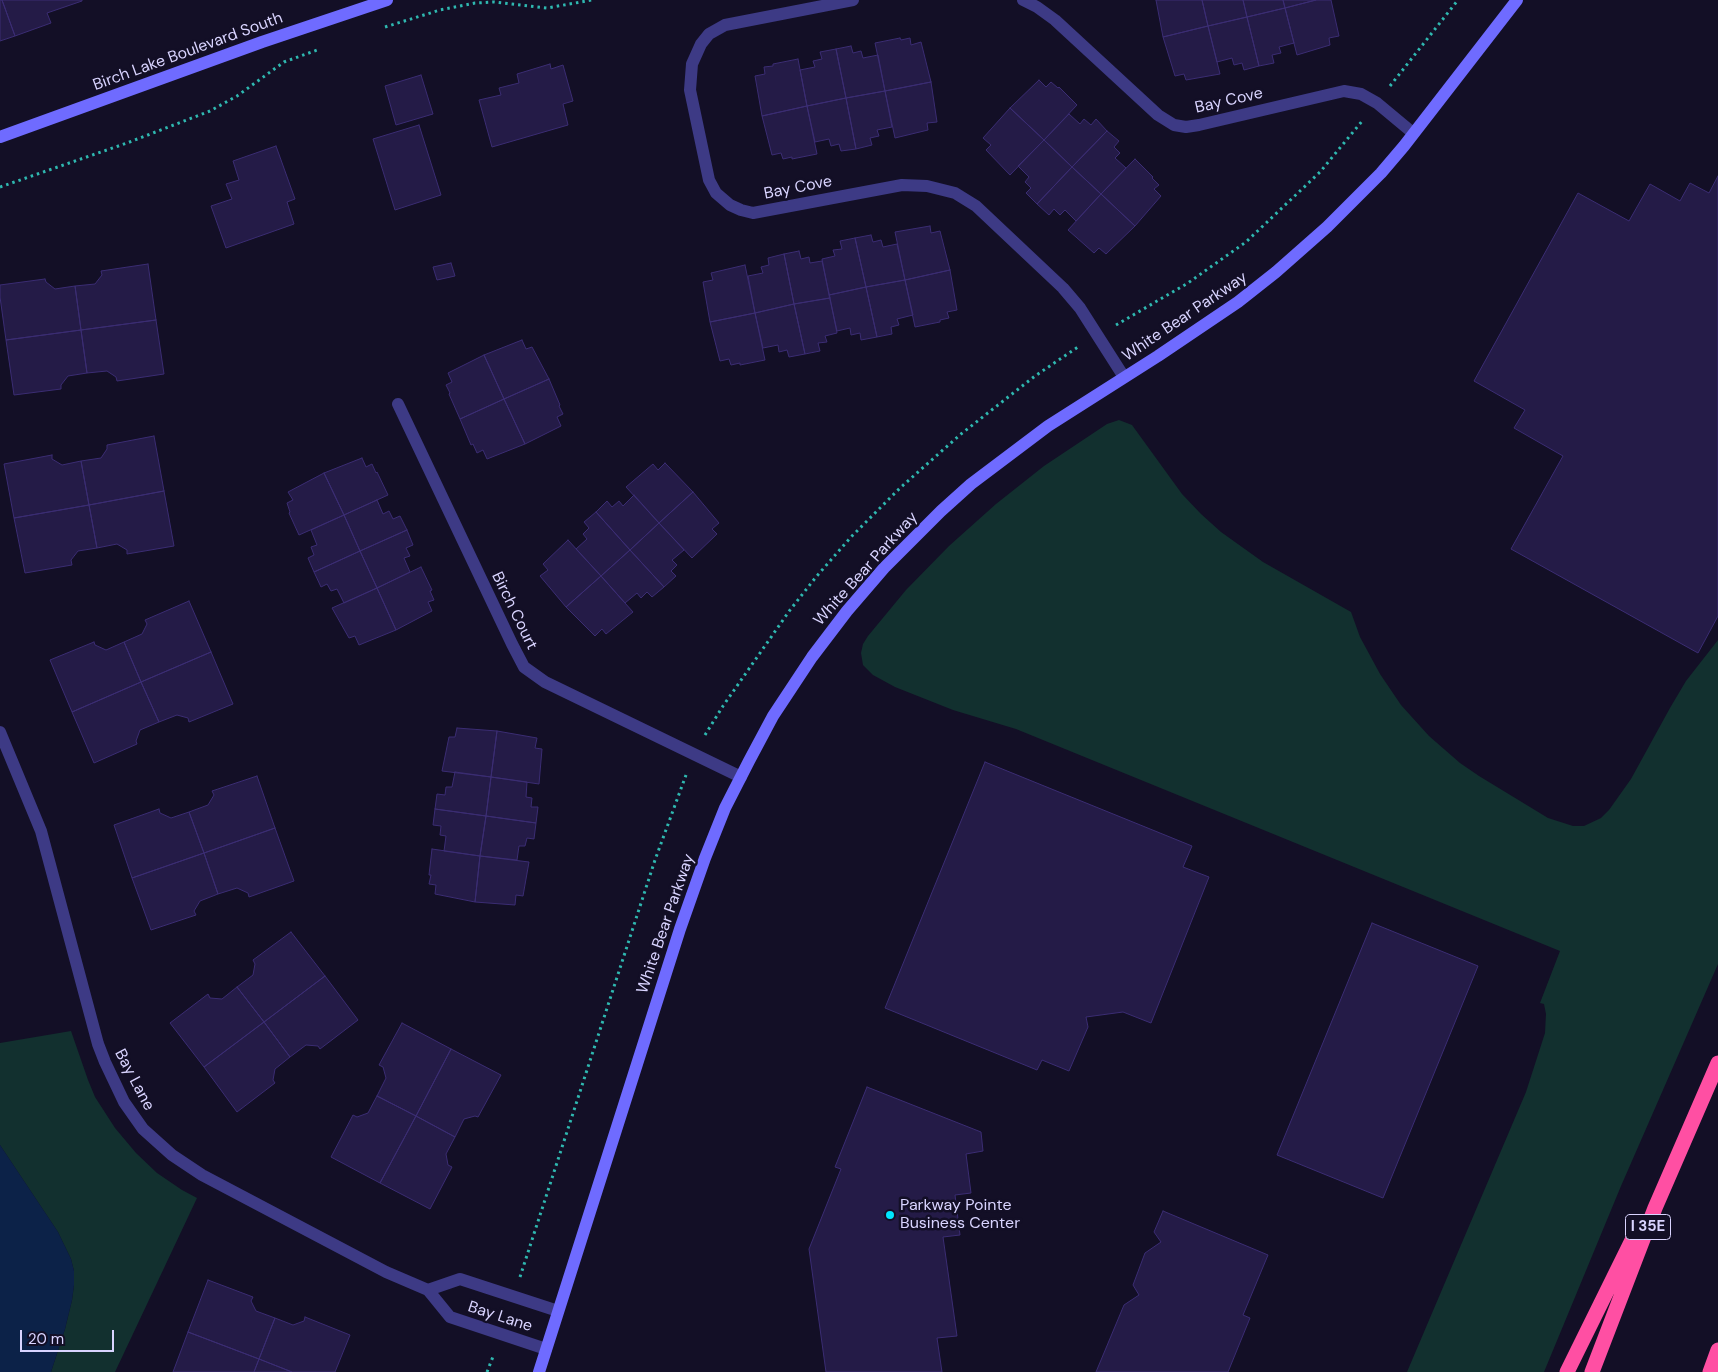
<!DOCTYPE html>
<style>
body{margin:0}
#map{position:relative;width:1718px;height:1372px;overflow:hidden;background:#130f26;font-family:"DM Sans",sans-serif}
canvas{display:block}
.scale{position:absolute;left:20px;top:1330px;width:94px;height:22px;box-sizing:border-box;border:2px solid #d9d4ff;border-top:0;padding-left:6px;font-size:15px;line-height:18px;white-space:nowrap;color:#d9d4ff;-webkit-text-stroke:4px #130f26;paint-order:stroke}
</style>
<div id="map">
<canvas width="1718" height="1372"></canvas>
<div class="scale">20 m</div>
</div>
<script>
const ctx = document.querySelector('canvas').getContext('2d');
ctx.lineJoin = 'round';
function paint(path, color) { ctx.fillStyle = color; ctx.fill(path, 'evenodd'); }
const toPath = rows => new Path2D(rows.map(r => 'M' + r).join(''));
function trace(path, color, width, dash) { ctx.strokeStyle = color; ctx.lineWidth = width; ctx.lineCap = dash ? 'butt' : 'round'; ctx.setLineDash(dash || []); ctx.stroke(path); }
function write(font, color, halo, rows, align = 'center') {
  ctx.font = font + ' "DM Sans",sans-serif'; ctx.lineWidth = 5; ctx.setLineDash([]); ctx.textBaseline = 'middle'; ctx.strokeStyle = halo; ctx.fillStyle = color; for (const [text, x, y, turn = 0] of rows) {
    ctx.save(); ctx.translate(x, y); ctx.rotate((+turn || 0) * Math.PI / 180); ctx.textAlign = isNaN(turn) ? turn : align; if (halo) ctx.strokeText(text, 0, 0); ctx.fillText(text, 0, 0); ctx.restore();
  }
}
const green = toPath([
 [1119,420,1132,425,1182,494,1201,514,1221,532,1263,562,1351,612,1360,637,1380,674,1401,705,1429,736,1460,763,1479,776,1548,818,1573,826,1584,826,1601,818,1609,810,1631,779,1670,708,1686,681,1718,640,1718,964,1621,1186,1544,1372,1407,1372,1526,1092,1545,1033,1546,1014,1544,1004,1540,1003,1560,951,1016,729,953,710,895,687,873,675,863,665,861,653,863,644,868,636,906,590,949,546,996,504,1044,466,1107,424],
 [71,1031,88,1080,95,1097,115,1128,136,1153,157,1173,182,1190,197,1198,115,1372,51,1372,65,1329,72,1300,74,1285,74,1271,71,1259,58,1232,0,1145,0,1043]
]);
const water = toPath([
 [0,1145,58,1232,71,1259,74,1271,74,1285,72,1300,65,1329,51,1372,0,1372]
]);
const building = toPath([
 [0,0,2,0,15,36,0,41,0,0],
 [2,0,82,0,82,1,47,13,51,23,15,36,2,0],
 [1156,0,1202,0,1208,26,1163,37,1156,0],
 [1202,0,1243,0,1247,17,1208,26,1202,0],
 [1243,0,1283,0,1285,8,1247,17,1243,0],
 [1283,0,1316,0,1285,8,1283,0],
 [1316,0,1331,0,1339,36,1329,38,1330,45,1297,55,1285,8,1316,0],
 [1285,8,1294,43,1279,47,1281,53,1272,55,1274,63,1259,66,1247,17,1285,8],
 [1247,17,1259,66,1244,70,1242,63,1234,65,1232,58,1217,62,1208,26,1247,17],
 [1208,26,1220,74,1186,80,1184,74,1175,76,1163,37,1208,26],
 [900,38,901,40,910,38,911,45,921,42,931,82,885,91,875,43,900,38],
 [851,46,853,53,861,51,863,58,878,55,885,91,846,98,836,49,851,46],
 [836,49,846,98,807,106,800,70,815,67,813,61,822,59,820,52,836,49],
 [798,59,807,106,762,116,755,76,765,74,764,67,773,66,773,64,798,59],
 [550,64,551,69,563,65,573,101,563,104,568,125,492,147,479,100,501,95,499,88,519,83,517,74,550,64],
 [421,75,433,114,396,125,385,86,421,75],
 [1039,80,1046,87,1051,82,1058,88,1059,87,1077,105,1044,140,1010,108,1039,80],
 [931,82,937,122,927,123,928,130,895,138,885,91,931,82],
 [885,91,892,127,877,130,879,136,870,138,872,145,856,149,846,98,885,91],
 [846,98,856,149,841,151,839,144,831,146,829,139,815,142,807,106,846,98],
 [807,106,817,154,792,159,792,157,783,159,781,153,772,155,762,116,807,106],
 [1010,108,1044,140,1010,175,986,150,991,145,983,138,1010,108],
 [1069,114,1080,124,1084,119,1091,125,1096,119,1107,131,1072,167,1044,140,1069,114],
 [419,125,441,195,395,210,373,139,419,125],
 [1107,131,1119,141,1114,147,1120,153,1115,158,1126,168,1101,194,1072,167,1107,131],
 [1044,140,1072,167,1037,204,1026,193,1031,188,1025,182,1029,177,1018,166,1044,140],
 [276,146,295,199,287,202,294,224,226,248,211,206,232,199,226,184,239,180,233,161,276,146],
 [1135,159,1153,177,1152,178,1159,185,1154,189,1161,196,1135,226,1101,194,1135,159],
 [1072,167,1101,194,1076,221,1065,210,1060,215,1054,209,1049,215,1037,204,1072,167],
 [1718,176,1718,616,1698,653,1511,549,1563,456,1514,428,1525,410,1474,381,1578,193,1629,221,1650,184,1680,201,1690,183,1709,193,1718,176],
 [1101,194,1135,226,1106,254,1099,248,1094,253,1068,230,1101,194],
 [930,226,931,233,940,231,950,270,905,280,895,232,930,226],
 [871,235,873,242,881,240,883,247,897,244,905,280,866,287,855,238,871,235],
 [855,238,866,287,829,295,822,259,835,256,833,250,842,249,840,241,855,238],
 [799,251,801,259,809,257,810,263,822,261,830,298,794,304,784,254,799,251],
 [784,254,794,304,755,313,748,276,763,273,761,267,769,265,768,258,784,254],
 [451,263,455,276,437,280,433,267,451,263],
 [148,264,156,320,81,330,75,286,95,284,102,275,101,271,148,264],
 [745,265,755,313,710,322,703,282,713,280,711,273,745,265],
 [950,270,957,310,947,312,949,318,940,320,940,322,915,327,905,280,950,270],
 [45,279,46,282,55,289,75,286,81,330,6,340,0,297,0,285,45,279],
 [905,280,913,315,897,319,899,325,891,327,892,334,877,337,866,287,905,280],
 [866,287,877,337,861,340,860,333,851,335,850,328,837,331,829,295,866,287],
 [830,298,837,333,825,336,827,342,818,343,820,351,805,354,794,304,830,298],
 [794,304,805,354,789,357,787,350,779,352,778,345,763,348,755,313,794,304],
 [755,313,765,360,740,365,740,363,731,365,729,359,720,361,710,322,755,313],
 [156,320,164,374,117,381,116,377,107,371,87,373,81,330,156,320],
 [81,330,87,373,68,376,61,385,61,389,14,395,6,340,81,330],
 [522,340,526,349,532,347,549,379,504,399,484,355,522,340],
 [484,355,504,399,460,419,449,394,450,393,446,385,452,382,448,373,484,355],
 [549,379,560,405,559,406,563,414,557,417,561,426,525,444,504,399,549,379],
 [504,399,525,444,487,459,483,450,477,453,473,444,471,445,460,419,504,399],
 [154,436,164,491,89,505,81,461,101,458,107,449,107,445,154,436],
 [52,455,52,459,62,465,81,461,89,505,14,518,4,464,52,455],
 [362,458,366,467,372,464,376,473,377,472,388,495,344,515,324,473,362,458],
 [665,463,693,492,659,523,626,487,653,464,658,470,665,463],
 [324,473,344,515,299,535,289,513,290,512,287,503,293,500,288,492,324,473],
 [164,491,174,546,127,554,127,550,117,544,97,548,89,505,164,491],
 [693,492,719,523,712,529,717,534,692,558,659,523,693,492],
 [634,495,659,523,630,550,596,512,607,501,612,507,619,501,623,506,634,495],
 [377,500,383,514,389,511,393,519,400,516,407,530,360,551,344,515,377,500],
 [89,505,97,548,78,551,71,560,72,565,25,573,14,518,89,505],
 [596,512,630,550,601,576,576,549,587,539,583,534,589,528,584,522,596,512],
 [344,515,360,551,314,572,308,558,314,555,311,547,317,545,311,530,344,515],
 [659,523,684,550,672,560,677,565,671,571,676,576,664,587,630,550,659,523],
 [407,530,413,545,406,548,410,556,404,558,410,572,377,588,360,551,407,530],
 [568,540,601,576,566,607,540,576,548,570,543,564,568,540],
 [630,550,664,587,652,597,647,592,641,598,637,593,625,603,601,576,630,550],
 [360,551,377,588,344,603,337,589,331,591,327,584,321,587,314,572,360,551],
 [421,567,432,590,430,591,434,600,428,602,432,611,396,630,377,588,421,567],
 [601,576,633,612,606,634,602,629,595,636,566,607,601,576],
 [377,588,396,630,359,645,355,636,349,638,332,608,377,588],
 [189,601,211,652,141,682,124,642,142,634,147,624,145,620,189,601],
 [94,642,95,645,106,650,124,642,141,682,72,712,50,660,94,642],
 [211,652,233,704,189,722,188,718,177,715,159,722,141,682,211,652],
 [141,682,159,722,140,730,136,741,137,744,94,763,72,712,141,682],
 [457,728,497,731,491,777,442,771,449,737,455,737,457,728],
 [497,731,537,738,535,748,542,749,539,784,491,777,497,731],
 [985,762,1192,846,1183,867,1209,877,1151,1023,1123,1012,1086,1017,1088,1027,1069,1071,1042,1060,1037,1070,885,1008,985,762],
 [455,772,491,777,486,816,435,809,437,794,445,795,446,787,452,787,455,772],
 [257,776,275,828,204,853,189,812,208,805,214,795,212,791,257,776],
 [491,777,527,782,526,797,532,798,531,807,538,807,536,823,486,816,491,777],
 [159,809,160,813,171,818,189,812,204,853,132,878,114,825,159,809],
 [435,809,486,816,480,856,444,851,446,836,440,835,441,826,433,825,435,809],
 [486,816,536,823,534,839,527,838,525,846,519,846,517,860,480,856,486,816],
 [275,828,294,881,249,897,248,893,237,888,218,894,204,853,275,828],
 [432,849,480,856,475,902,435,894,436,885,429,884,431,875,429,875,432,849],
 [204,853,218,894,200,901,194,911,196,915,151,930,132,878,204,853],
 [480,856,529,862,523,896,516,895,515,905,475,902,480,856],
 [1372,923,1478,966,1383,1198,1277,1155,1372,923],
 [291,932,325,976,264,1022,237,987,253,975,255,964,253,960,291,932],
 [325,976,358,1020,320,1049,318,1046,306,1045,290,1057,264,1022,325,976],
 [237,987,264,1022,204,1067,170,1023,208,994,210,998,222,999,237,987],
 [264,1022,290,1057,275,1069,273,1080,275,1083,237,1112,204,1067,264,1022],
 [402,1023,451,1049,416,1116,377,1096,386,1078,383,1067,379,1065,402,1023],
 [451,1049,501,1075,478,1117,475,1116,464,1119,455,1137,416,1116,451,1049],
 [867,1087,981,1132,983,1151,966,1154,971,1193,955,1195,960,1235,943,1237,957,1336,937,1338,942,1372,826,1372,809,1249,841,1169,835,1167,867,1087],
 [377,1096,416,1116,380,1183,331,1157,353,1115,357,1117,368,1113,377,1096],
 [416,1116,455,1137,446,1154,448,1165,452,1167,430,1209,380,1183,416,1116],
 [1163,1211,1268,1255,1243,1315,1250,1318,1228,1372,1096,1372,1124,1305,1139,1295,1133,1285,1145,1253,1161,1242,1154,1232,1163,1211],
 [208,1280,253,1297,251,1301,256,1311,275,1318,259,1359,188,1332,208,1280],
 [305,1317,350,1335,335,1372,292,1372,259,1359,275,1318,293,1325,304,1321,305,1317],
 [188,1332,259,1359,254,1372,173,1372,188,1332],
 [259,1359,292,1372,254,1372,259,1359]
]);
const path = toPath([
 [385,27,440,10,475,3,494,2,547,8,592,0],
 [1390,86,1458,0],
 [0,187,127,143,210,111,237,96,284,62,320,49],
 [1116,325,1188,283,1246,242,1320,172,1363,120],
 [705,735,723,706,790,610,816,577,851,537,900,488,961,434,1035,376,1078,347],
 [520,1277,655,860,686,775],
 [487,1372,494,1354]
]);
const street = toPath([
 [853,0,725,25,709,34,701,44,692,64,690,90,709,180,716,193,730,205,741,210,753,213,902,185,927,186,955,193,976,206,1063,288,1080,308,1124,377],
 [1023,0,1037,7,1055,20,1158,115,1174,125,1186,127,1199,125,1344,91,1361,94,1377,103,1413,133],
 [398,404,512,644,524,667,545,682,741,777],
 [0,732,41,831,98,1044,105,1062,124,1102,143,1129,172,1155,202,1175,386,1272,428,1290,450,1317,546,1349],
 [428,1290,460,1279,558,1311]
]);
const secondary = toPath([
 [0,137,262,42,387,0],
 [539,1372,680,929,705,858,725,808,749,761,773,716,812,657,847,611,884,568,941,511,971,484,1048,426,1158,356,1238,302,1276,272,1327,227,1381,173,1404,146,1517,0]
]);
const highway = toPath([
 [1567,1372,1639,1226],
 [1592,1372,1655,1208,1718,1063],
 [1710,1372,1718,1350]
]);
const markers = [
 [890,1215,5,"#00e5ff"]
];
const shields = [
 [1648,1227,45]
];
const shieldNames = [
 ["I 35E",1648,1227]
];
const streetNames = [
 ["Birch Lake Boulevard South",188,52,-20],
 ["Bay Cove",1229,101,-13],
 ["Bay Cove",798,188,-11],
 ["White Bear Parkway",1185,317,-34],
 ["White Bear Parkway",866,569,-48],
 ["Birch Court",514,611,64],
 ["White Bear Parkway",666,924,-71],
 ["Bay Lane",134,1080,62],
 ["Bay Lane",500,1317,18]
];
const poiNames = [
 ["Parkway Pointe",900,1206],
 ["Business Center",900,1224]
];
paint(green, '#12302f');
paint(water, '#0c2248');
paint(building, '#241b47');
trace(building, '#3b2d73', 1);
trace(path, '#2fb8b0', 3, [2.5, 4]);
trace(street, '#3d3a85', 12);
trace(secondary, '#6f6bff', 12);
trace(highway, '#ff4fa3', 15);
for (const [x, y, r, color] of markers) { const dot = new Path2D(); dot.arc(x, y, r, 0, 2 * Math.PI); ctx.fillStyle = color; ctx.fill(dot); trace(dot, '#130f26', 2); }
for (const [x, y, w] of shields) { const box = new Path2D(); box.roundRect(x - w / 2, y - 12.5, w, 25, 4); ctx.fillStyle = '#130f26'; ctx.fill(box); trace(box, '#d9d4ff', 1); }
write('bold 15px', '#d9d4ff', null, shieldNames);
write('16px', '#d9d4ff', '#130f26', streetNames);
write('16px', '#d9d4ff', '#130f26', poiNames, 'left');
</script>
